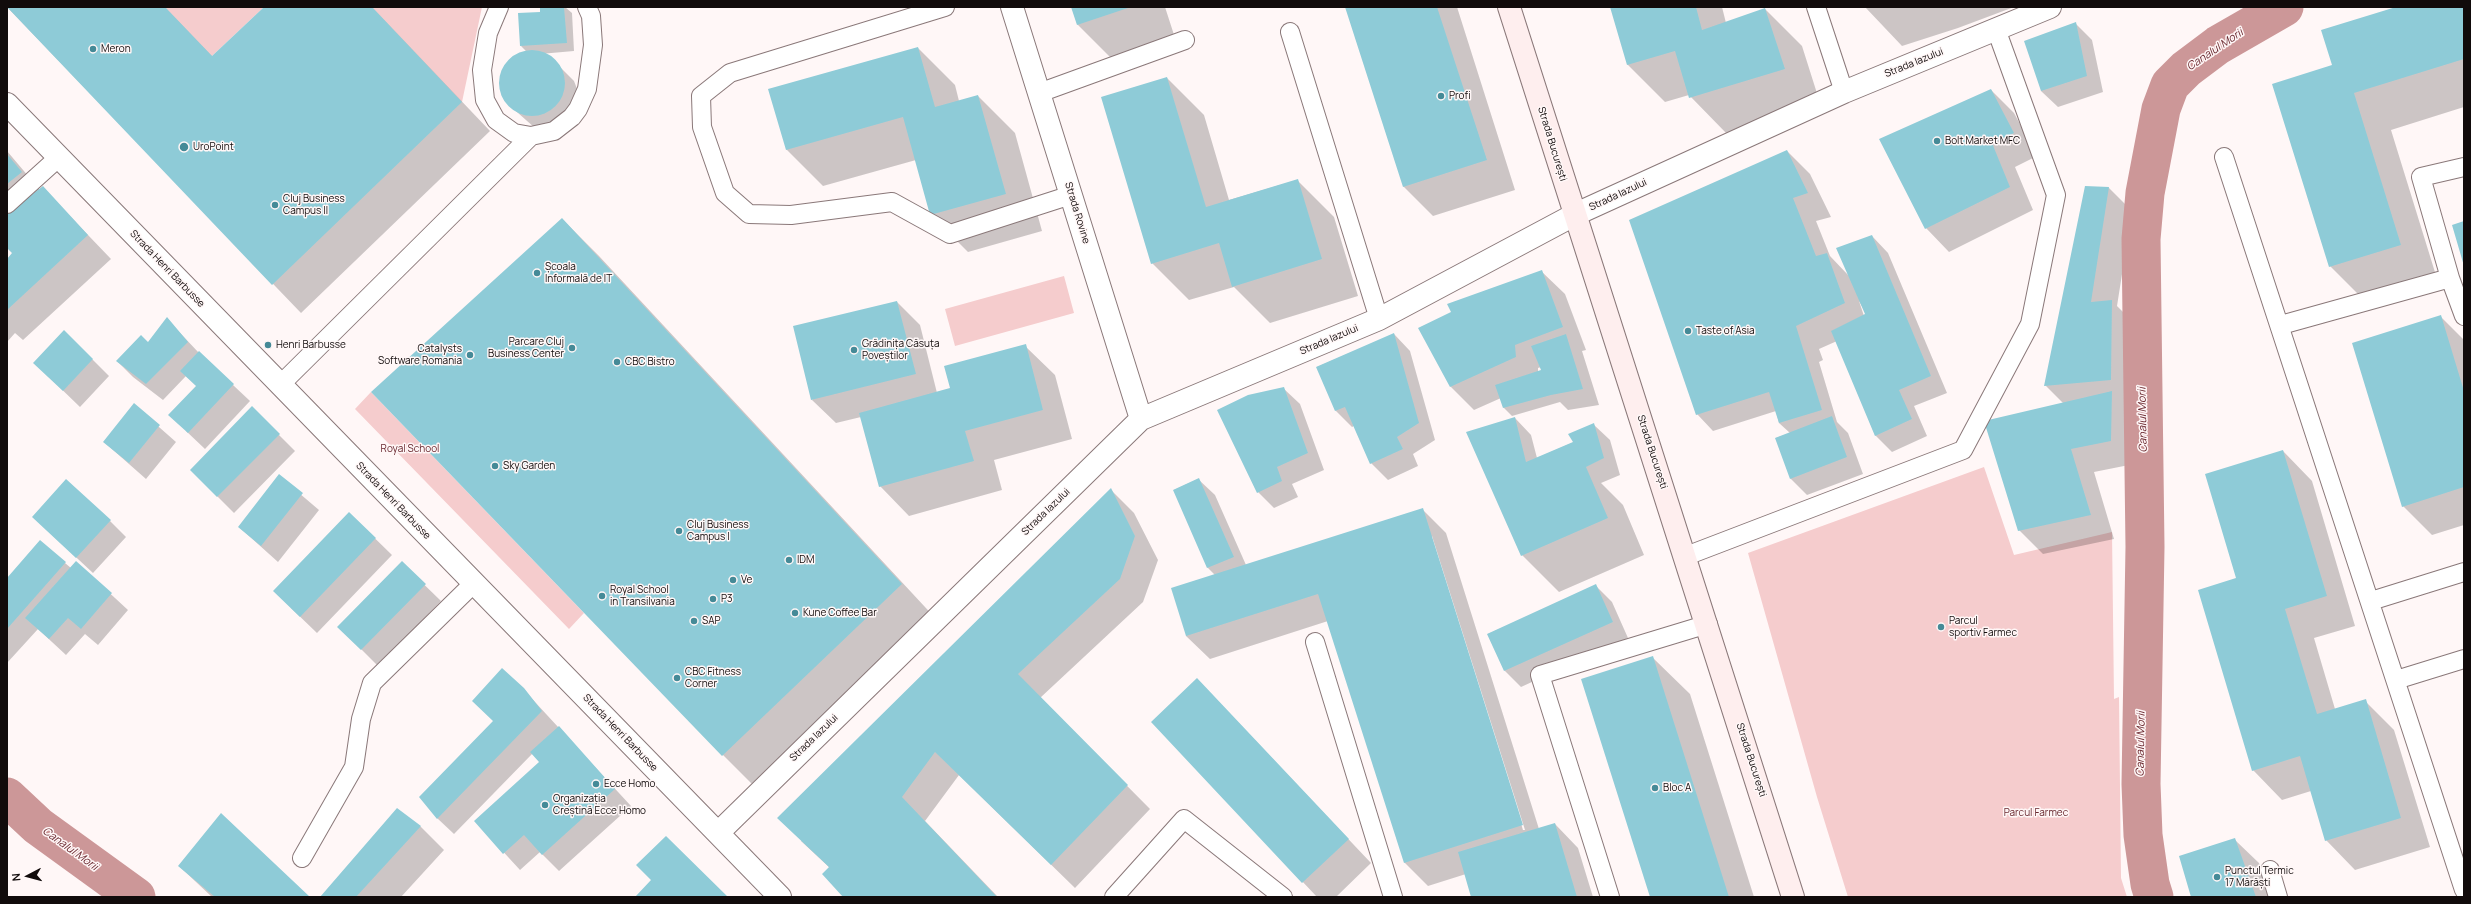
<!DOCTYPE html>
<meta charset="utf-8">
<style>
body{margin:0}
#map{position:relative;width:2471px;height:904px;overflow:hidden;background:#fff7f7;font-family:Manrope,sans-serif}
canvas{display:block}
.frame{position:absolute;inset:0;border:8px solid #110b0b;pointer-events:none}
.north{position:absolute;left:8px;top:856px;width:40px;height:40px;-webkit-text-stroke:3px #fff7f7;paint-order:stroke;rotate:264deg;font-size:11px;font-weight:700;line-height:16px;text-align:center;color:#110b0b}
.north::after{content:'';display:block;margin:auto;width:14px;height:18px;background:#110b0b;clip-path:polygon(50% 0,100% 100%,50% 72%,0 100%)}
</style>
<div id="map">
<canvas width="2471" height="904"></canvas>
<div class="frame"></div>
<div class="north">N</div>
</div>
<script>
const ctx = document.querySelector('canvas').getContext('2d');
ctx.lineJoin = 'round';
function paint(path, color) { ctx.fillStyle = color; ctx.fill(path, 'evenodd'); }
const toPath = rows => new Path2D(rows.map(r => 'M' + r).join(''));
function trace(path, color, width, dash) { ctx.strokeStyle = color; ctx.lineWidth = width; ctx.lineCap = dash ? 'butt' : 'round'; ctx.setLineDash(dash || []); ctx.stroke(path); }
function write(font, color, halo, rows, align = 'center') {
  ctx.font = font + ' Manrope,sans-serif'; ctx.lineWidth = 3; ctx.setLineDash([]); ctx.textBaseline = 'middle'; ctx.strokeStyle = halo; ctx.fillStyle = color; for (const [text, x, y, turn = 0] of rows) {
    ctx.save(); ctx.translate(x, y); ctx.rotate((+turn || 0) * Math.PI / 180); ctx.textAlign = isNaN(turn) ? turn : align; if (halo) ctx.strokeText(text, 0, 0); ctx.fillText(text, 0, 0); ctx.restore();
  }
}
const green = toPath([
 [165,7,264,7,212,56],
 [372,7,482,7,462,102],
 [1064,276,1074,313,955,346,945,309],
 [371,392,584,613,569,629,355,409],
 [1984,467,2014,555,2112,532,2114,699,2119,697,2121,878,2127,897,1848,897,1817,797,1748,553]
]);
const shadow = toPath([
 [7,7,165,7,213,57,265,7,372,7,490,131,301,313],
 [541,7,565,7,572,13,574,51,540,54,550,57,574,81,581,99,574,120,535,128,509,105,500,85,505,66,521,53,527,52,521,46,541,13],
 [1072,7,1165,7,1176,41,1115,62,1078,25],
 [1346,7,1457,7,1515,190,1433,216,1404,187],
 [1611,7,1722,7,1726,23,1765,9,1802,46,1821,106,1727,134,1689,95,1665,102,1628,65],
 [1865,7,2014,7,1958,28,1902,46],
 [2400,7,2464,7,2464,107,2391,130,2438,282,2367,303,2330,266,2333,66],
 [2076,24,2092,40,2103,92,2058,107,2041,91],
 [918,48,955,85,959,101,978,96,1015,133,1042,231,968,252,931,215,916,160,823,186,786,149],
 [1167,78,1204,115,1229,200,1297,180,1334,217,1358,296,1270,323,1234,287,1189,300,1152,263],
 [1991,90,2014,113,2037,156,2015,167,2033,210,1949,252,1926,228],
 [7,151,40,190,43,188,111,259,23,340,15,333,7,342,7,260,13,253,7,247],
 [1787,151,1810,174,1831,217,1816,221,1830,256,1849,276,1872,236,1888,253,1947,393,1914,406,1927,436,1892,452,1875,435,1837,341,1819,349,1823,360,1819,362,1837,422,1848,433,1863,474,1807,495,1791,479,1776,438,1790,433,1779,423,1776,411,1713,431,1697,414],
 [1859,301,1867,315,1864,316],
 [2086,187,2109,188,2132,211,2117,306,2135,324,2134,403,2124,404,2135,415,2134,464,2094,472,2114,539,2043,554,2019,530,2063,403,2045,385],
 [562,219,599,256,938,621,760,792,723,755],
 [1541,271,1565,294,1586,350,1582,351,1599,405,1568,410,1560,402,1512,416,1504,408,1501,398,1474,410,1451,387,1419,328],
 [1541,367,1542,371,1538,372,1538,368],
 [897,302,920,325,937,393,952,389,1025,346,1055,375,1072,439,994,460,1002,490,909,516,880,486,861,417,836,423,812,400],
 [2441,317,2464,340,2464,525,2432,535,2403,506],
 [167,319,199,353,250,401,205,449,186,431,197,386,186,376,163,400,133,377,117,361,148,344],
 [1394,334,1410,351,1435,440,1413,454,1418,466,1388,480,1371,463,1354,426,1352,427,1336,411,1317,367],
 [92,359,109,376,80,407,51,379],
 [1283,388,1300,404,1324,470,1292,484,1298,497,1274,508,1258,492],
 [134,405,176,442,146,479,104,442],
 [252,408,295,451,234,513,191,470],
 [1515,418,1531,435,1537,458,1574,442,1593,424,1610,440,1620,475,1601,483,1623,505,1644,555,1559,592,1522,555],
 [2283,451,2312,481,2355,626,2314,638,2335,709,2365,701,2394,730,2430,847,2355,870,2326,840,2311,791,2282,800,2253,770,2238,579],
 [279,476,319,510,278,562,239,527],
 [1198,479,1215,495,1246,565,1422,509,1446,533,1539,829,1555,824,1578,848,1593,897,1472,897,1466,874,1428,886,1405,863,1328,621,1210,659,1186,636,1215,575,1208,568,1174,490],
 [1430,536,1432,536,1525,830,1523,830],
 [1111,490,1134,513,1158,560,1143,602,1040,698,1150,809,1075,888,959,775,925,821,998,897,845,897,830,868,801,841],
 [349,513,392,555,317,633,291,608],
 [110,521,126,537,93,573,50,533],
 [76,562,128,610,98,645,85,634,66,655,38,629,7,663,7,579,65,563,71,568],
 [402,563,441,601,378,666,355,643],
 [1596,586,1612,602,1628,638,1521,687,1505,671,1488,634],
 [1652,657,1690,694,1754,897,1651,897],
 [1197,679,1371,863,1336,897,1317,897,1152,722],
 [523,689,631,806,559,871,540,852,520,870,475,821,540,762,533,753,454,834,437,818,494,722],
 [397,809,421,827,444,850,401,897,321,897],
 [2235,840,2259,863,2271,897,2192,897],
 [179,866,309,897,212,897]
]);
const canal = toPath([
 [7,797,38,826,136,897],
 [2154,897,2150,884,2143,835,2141,784,2145,547,2141,239,2145,193,2161,109,2170,85,2186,69,2218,45,2284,7]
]);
const building = toPath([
 [7,7,165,7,212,56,264,7,372,7,462,102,272,285],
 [540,7,564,7,567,43,520,46,518,13,540,12],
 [1071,7,1131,7,1077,25],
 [1345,7,1437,7,1487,160,1403,187],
 [1610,7,1696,7,1702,30,1765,8,1785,69,1689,98,1675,51,1627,65],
 [2396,7,2464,7,2464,59,2354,93,2401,245,2329,267,2272,84,2332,65,2321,30],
 [2076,22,2087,76,2041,91,2024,41],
 [918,47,935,107,978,95,1006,194,930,215,903,117,786,150,768,89],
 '499 83a33 33 0 1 1 66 0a33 33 0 1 1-66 0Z',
 [1167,77,1206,207,1298,179,1322,259,1232,287,1219,243,1151,264,1101,97],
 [1991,89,2014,133,1992,143,2010,187,1925,229,1879,139],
 [1787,150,1808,193,1793,198,1816,256,1827,253,1845,303,1796,326,1822,410,1779,423,1769,392,1696,415,1629,220],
 [7,154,22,172,7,184],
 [43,186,88,235,7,310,7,259,12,253,7,248,7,214],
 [2085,186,2109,187,2091,302,2112,300,2111,380,2044,386],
 [562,218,902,584,722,756,371,392],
 [2464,221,2464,266,2452,225],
 [1872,235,1931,376,1899,390,1912,419,1875,436,1831,331,1865,314,1836,248],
 [1542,270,1563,327,1515,345,1516,357,1450,387,1418,328,1451,312,1447,304],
 [897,301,916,374,811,400,793,326],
 [2441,315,2464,391,2464,487,2402,507,2352,343],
 [167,317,188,342,146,384,116,361,141,335,148,342],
 [64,330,93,359,63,391,33,363],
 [1394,333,1419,423,1397,437,1403,449,1370,464,1345,407,1335,411,1316,367],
 [1566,334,1583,389,1551,395,1503,408,1495,385,1541,370,1531,346],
 [1026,344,1043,410,965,431,974,461,879,487,859,413,950,388,944,366],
 [199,351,234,384,188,433,168,415,196,386,180,371],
 [1284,387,1308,453,1277,467,1282,481,1257,493,1217,410,1248,395],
 [2112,391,2111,441,2071,449,2091,515,2018,531,1984,421],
 [134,403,160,425,129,463,103,442],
 [252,406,280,434,217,497,190,470],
 [1832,416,1847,457,1790,479,1775,438],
 [1515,417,1526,462,1573,442,1568,434,1594,423,1604,458,1586,467,1608,518,1521,556,1466,432],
 [2283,450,2327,596,2285,609,2317,714,2366,699,2401,818,2325,841,2300,756,2252,771,2198,590,2236,578,2205,474],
 [279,474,303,493,261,546,238,527],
 [1199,478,1234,557,1207,568,1173,490],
 [66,479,111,520,76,558,32,517],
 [1111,488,1135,536,1120,579,1018,674,1128,785,1051,865,935,752,902,797,997,897,843,897,822,874,829,867,777,818],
 [1423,508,1523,825,1404,863,1318,594,1186,636,1171,588],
 [349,512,376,538,300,617,273,591],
 [40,540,66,562,7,629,7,578],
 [76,561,112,593,81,629,68,618,49,639,25,618],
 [402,561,426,584,361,650,337,627],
 [1596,584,1613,622,1504,671,1487,634],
 [1653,656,1729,897,1650,897,1581,679],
 [502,668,524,688,542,711,437,819,419,797,493,721,472,701],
 [1197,678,1349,839,1302,883,1151,722],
 [559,726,615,789,542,855,524,835,503,854,474,821,539,762,530,752],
 [397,808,421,826,356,897,320,897],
 [221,813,310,897,215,897,178,866],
 [1555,823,1577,897,1471,897,1458,852],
 [666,836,728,897,635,897,651,880,636,865],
 [2235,838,2256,897,2191,897,2179,856]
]);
const lane = toPath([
 [499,7,488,33,482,70,485,100,496,120,514,133,531,136,554,131,572,117,578,109,587,89,593,45,591,16,587,7],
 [945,7,730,73,701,96,702,127,725,193,749,214,791,215,892,202,950,234,1071,195],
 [1816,7,1844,92],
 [1290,32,1379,319],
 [1039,93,1185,40],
 [2224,157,2464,890],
 [2464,167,2421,177,2450,278,2464,316],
 [7,204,58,158],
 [2281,325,2450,278],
 [280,385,531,136],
 [1686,556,1963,450,2030,324,2056,195,1996,29],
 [2371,601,2464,572],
 [1315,642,1393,897],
 [2396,680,2464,659],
 [302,858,354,767,361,719,372,683,474,583],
 [2270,870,2278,897],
 [1114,897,1184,819,1283,897],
 [1610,897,1540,675,1708,624]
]);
const street = toPath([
 [1012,7,1141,419],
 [7,104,780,897],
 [718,833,1141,419,1379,319,1574,215,1844,92,2050,7]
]);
const secondary = toPath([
 [1509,7,1793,897]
]);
const markers = [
 [93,49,4,"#458a97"],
 [1441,96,4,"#458a97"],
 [1937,141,4,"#458a97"],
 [184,147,5,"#458a97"],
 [275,205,4,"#458a97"],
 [537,273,4,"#458a97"],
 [1688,331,4,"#458a97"],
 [268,345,4,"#458a97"],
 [572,348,4,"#458a97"],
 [854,350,4,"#458a97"],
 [470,355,4,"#458a97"],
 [617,362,4,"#458a97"],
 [495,466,4,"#458a97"],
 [679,531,4,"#458a97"],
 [789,560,4,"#458a97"],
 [733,580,4,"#458a97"],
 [602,596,4,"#458a97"],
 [713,599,4,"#458a97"],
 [795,613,4,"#458a97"],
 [694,621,4,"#458a97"],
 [1941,627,4,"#458a97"],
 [677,678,4,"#458a97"],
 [596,784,4,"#458a97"],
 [1655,788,4,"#458a97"],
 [545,805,4,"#458a97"],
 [2217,877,4,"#458a97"]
];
const poiNames = [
 ["Meron",101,49],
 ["Profi",1449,96],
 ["Bolt Market MFC",1945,141],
 ["UroPoint",193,147],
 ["Cluj Business",283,199],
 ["Campus II",283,211],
 ["Școala",545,267],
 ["Informală de IT",545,279],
 ["Taste of Asia",1696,331],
 ["Parcare Cluj",564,342,"right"],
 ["Business Center",564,354,"right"],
 ["Grădinița Căsuța",862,344],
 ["Poveștilor",862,356],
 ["Henri Barbusse",276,345],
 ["Catalysts",462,349,"right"],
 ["Software Romania",462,361,"right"],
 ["CBC Bistro",625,362],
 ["Sky Garden",503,466],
 ["Cluj Business",687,525],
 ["Campus I",687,537],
 ["IDM",797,560],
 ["Ve",741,580],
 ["Royal School",610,590],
 ["in Transilvania",610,602],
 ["P3",721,599],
 ["Kune Coffee Bar",803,613],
 ["SAP",702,621],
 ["Parcul",1949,621],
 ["sportiv Farmec",1949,633],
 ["CBC Fitness",685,672],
 ["Corner",685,684],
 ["Ecce Homo",604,784],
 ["Bloc A",1663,788],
 ["Organizația",553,799],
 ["Creștină Ecce Homo",553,811],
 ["Punctul Termic",2225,871],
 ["17 Mărăști",2225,883]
];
const streetNames = [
 ["Strada Iazului",1914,63,-22],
 ["Strada București",1552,144,73],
 ["Strada Iazului",1618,195,-25],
 ["Strada Rovine",1077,213,73],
 ["Strada Henri Barbusse",167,269,46],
 ["Strada Iazului",1329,340,-23],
 ["Strada București",1652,452,72],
 ["Strada Henri Barbusse",393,501,46],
 ["Strada Iazului",1046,512,-44],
 ["Strada Henri Barbusse",620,733,46],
 ["Strada Iazului",814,738,-44],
 ["Strada București",1751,760,72]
];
const parkNames = [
 ["Royal School",410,449],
 ["Parcul Farmec",2036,813]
];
const waterNames = [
 ["Canalul Morii",2215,50,-34],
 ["Canalul Morii",2143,420,-91],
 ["Canalul Morii",2141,744,-89],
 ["Canalul Morii",70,849,36]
];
paint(green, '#f5cccd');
paint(shadow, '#0003');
trace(canal, '#cc9798', 39);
paint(building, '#8ecbd7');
trace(lane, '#8a7879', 20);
trace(street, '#8a7879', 24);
trace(secondary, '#8a7879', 24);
trace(lane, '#fff', 18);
trace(street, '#fff', 22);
trace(secondary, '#feeeee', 22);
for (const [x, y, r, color] of markers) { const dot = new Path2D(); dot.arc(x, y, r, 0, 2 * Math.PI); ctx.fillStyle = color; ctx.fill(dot); trace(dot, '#fff7f7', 1.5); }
write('10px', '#110b0b', '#fff7f7', poiNames, 'left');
write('10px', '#110b0b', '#fff7f7', streetNames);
write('10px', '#68272e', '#fff7f7', parkNames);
write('italic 11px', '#6a282f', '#fff7f7', waterNames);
</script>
